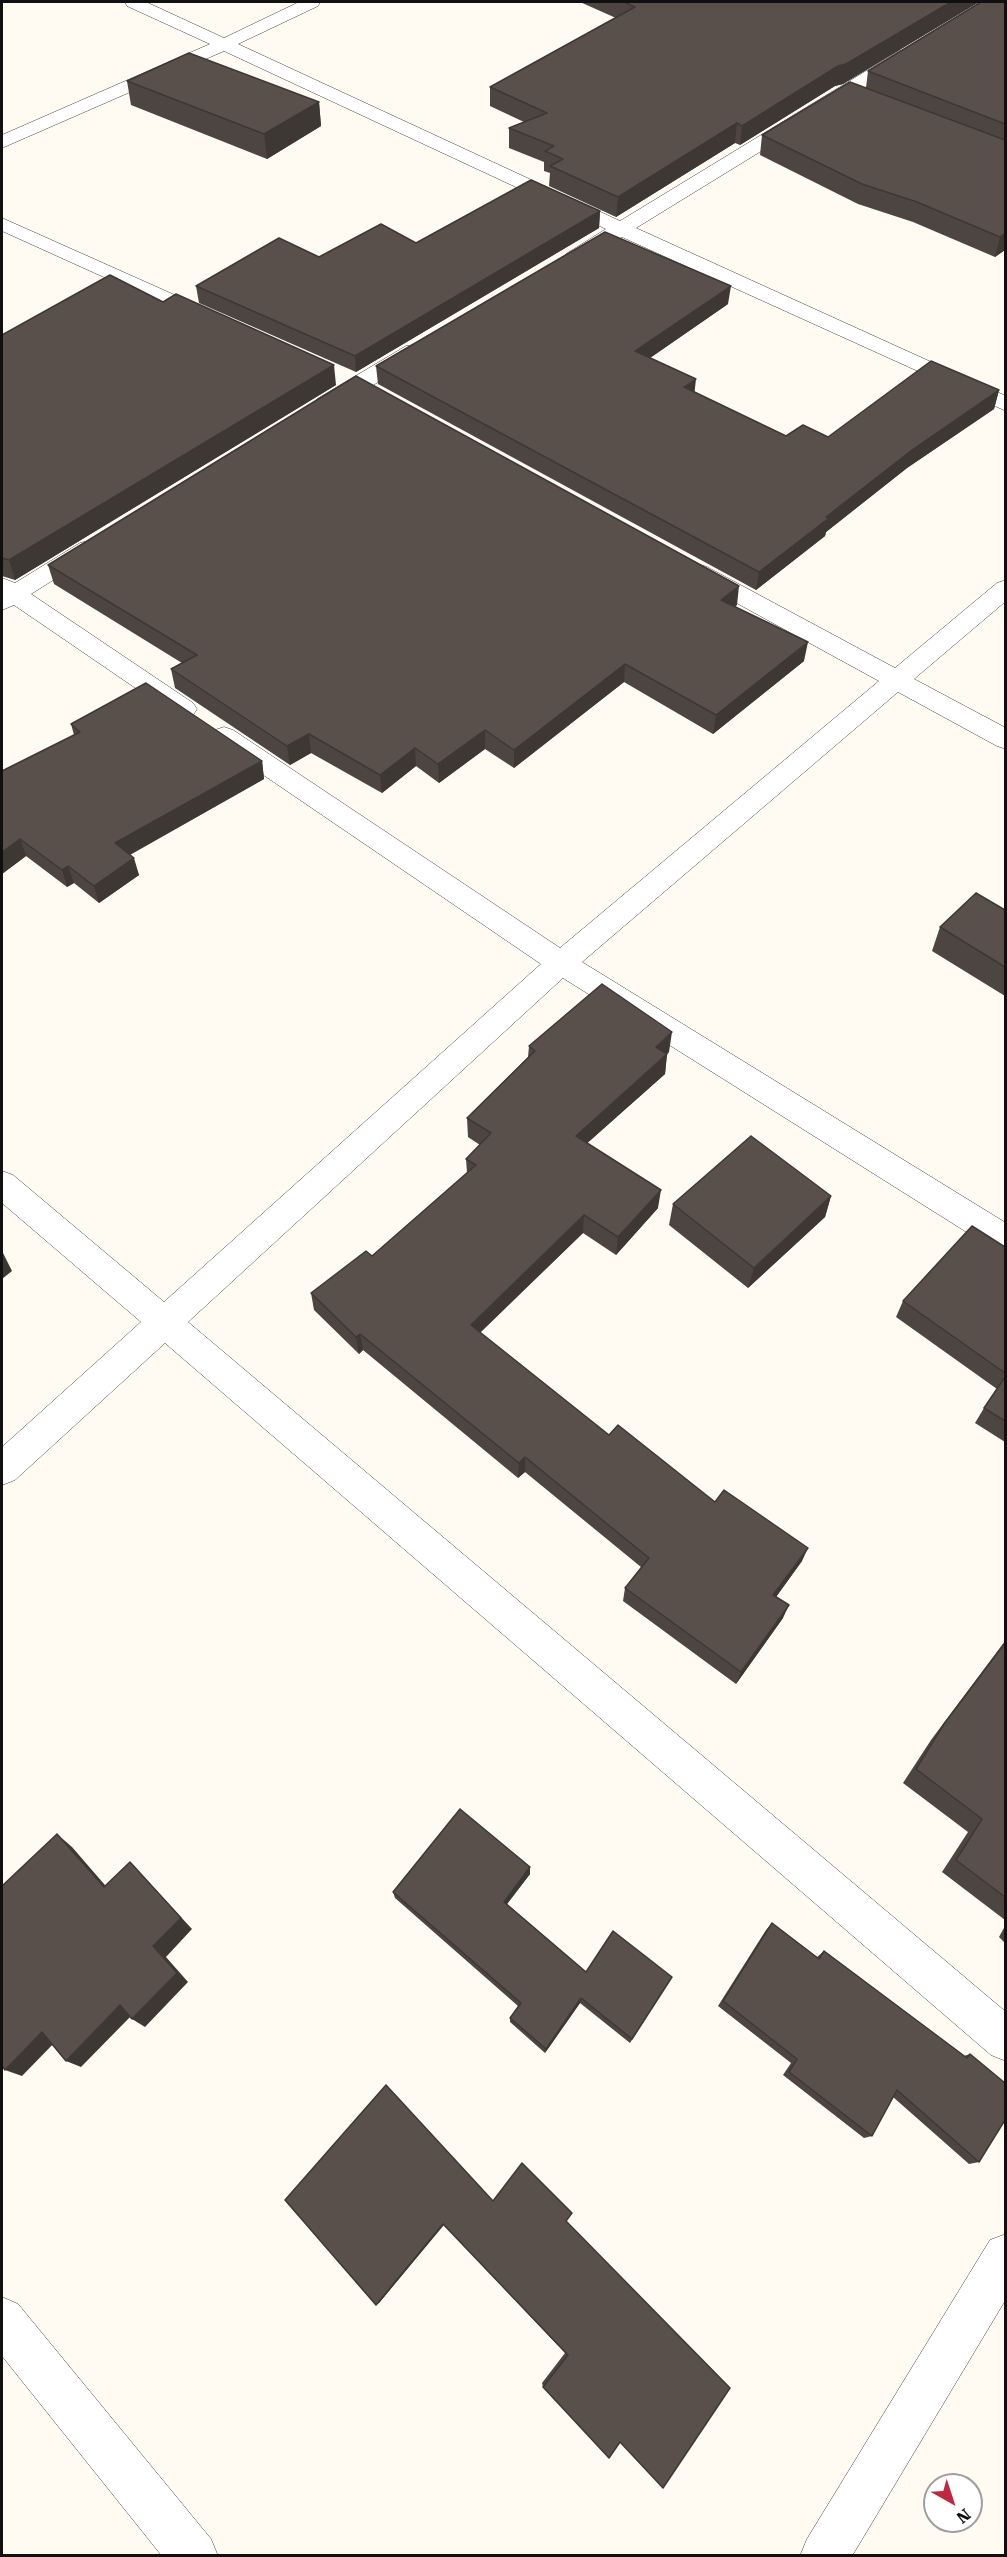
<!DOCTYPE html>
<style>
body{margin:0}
#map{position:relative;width:1007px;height:2557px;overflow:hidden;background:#fffbf3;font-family:"Roboto Serif",serif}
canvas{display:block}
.frame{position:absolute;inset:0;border:3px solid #101010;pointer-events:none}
.north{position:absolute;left:923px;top:2473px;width:60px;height:60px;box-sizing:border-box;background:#fff;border:2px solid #9f9f9f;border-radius:50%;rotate:141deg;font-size:16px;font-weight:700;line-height:24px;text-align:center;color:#101010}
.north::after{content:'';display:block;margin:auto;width:21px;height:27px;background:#c1283e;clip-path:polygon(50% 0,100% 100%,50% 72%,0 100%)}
</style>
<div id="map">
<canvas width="1007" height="2557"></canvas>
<div class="frame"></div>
<div class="north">N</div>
</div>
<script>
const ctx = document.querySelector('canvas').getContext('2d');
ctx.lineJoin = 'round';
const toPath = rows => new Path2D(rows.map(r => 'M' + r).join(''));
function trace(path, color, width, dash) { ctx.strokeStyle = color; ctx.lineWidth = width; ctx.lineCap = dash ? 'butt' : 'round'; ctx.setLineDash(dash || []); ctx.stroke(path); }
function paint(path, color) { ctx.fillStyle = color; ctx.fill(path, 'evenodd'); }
const minor = toPath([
 [125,2,146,2,224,38,299,2,320,2,318,6,238,44,620,221,899,51,911,51,914,55,911,59,636,228,1006,396,1006,411,622,237,580,262,566,262,563,258,566,254,606,229,224,51,2,148,2,135,210,44,127,6,125,2],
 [2,218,215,313,219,317,215,321,208,323,201,321,2,231,2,218],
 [414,345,422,346,425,351,422,356,333,409,325,411,317,409,314,404,317,399,406,346,414,345],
 [88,541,96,543,100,548,96,553,31,594,193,703,197,709,193,715,184,718,175,715,14,605,2,610,2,578,15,583,80,543,88,541],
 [698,564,707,567,895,668,997,583,1006,580,1006,601,914,679,1006,728,1006,749,997,746,898,692,582,962,1006,1223,1006,1254,995,1250,563,978,188,1322,1006,2012,1006,2061,991,2055,165,1343,15,1480,2,1485,2,1447,141,1322,2,1203,2,1171,13,1175,164,1302,541,964,215,742,211,736,215,730,224,727,233,730,560,948,879,681,689,577,686,572,689,567,698,564],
 [1006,2234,1006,2299,852,2556,800,2556,807,2539,990,2240,1006,2234],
 [2,2297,18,2304,211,2539,218,2556,162,2556,2,2356,2,2297]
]);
const wall = toPath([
 [580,2,979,2,843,84,835,86,740,145,735,143,616,217,549,186,550,173,544,171,544,162,509,148,509,128,524,122,490,106,490,87,616,18],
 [1005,2,1005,250,995,257,913,222,858,204,760,155,762,135,866,88,868,71],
 [127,81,319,102,321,126,267,159,131,105],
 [600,211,599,228,356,372,199,303,196,286,319,257,416,243],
 [163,302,336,385,15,580,2,576,2,335],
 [728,304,650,358,695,392,786,436,828,437,999,390,994,409,907,468,826,532,825,536,756,590,378,384,376,366],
 [48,565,737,605,735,606,804,661,713,734,624,682,514,768,485,749,439,783,416,766,382,793,311,753,290,765,175,688,171,669,182,663,54,584],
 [71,724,262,761,264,779,130,855,139,875,99,903,74,883,67,887,26,856,2,874,74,735],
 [1005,910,1005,996,932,951,940,927],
 [529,1046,669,1052,667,1054,665,1074,587,1143,658,1208,616,1255,583,1233,480,1333,609,1435,715,1502,802,1561,776,1597,783,1618,736,1684,623,1601,625,1588,641,1567,525,1472,518,1478,363,1350,359,1354,314,1310,311,1293,372,1256,467,1173,466,1159,480,1145,468,1137,467,1118,528,1057],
 [831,1196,825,1217,748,1288,669,1225,673,1204],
 [1005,1247,1005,1442,975,1423,984,1408,997,1389,896,1317,903,1301],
 [1005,1641,1005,1920,942,1872,968,1832,903,1783,931,1740],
 [530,1867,530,1874,507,1904,586,1972,672,1977,630,2043,580,2003,545,2053,510,2022,510,2018,518,2006,395,1898,393,1892],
 [772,1923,817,1957,824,1951,964,2056,970,2054,979,2162,969,2164,893,2097,872,2136,864,2138,783,2075,791,2063,718,2006,766,1930],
 [1005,1926,1005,1943,999,1937],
 [285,2200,493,2201,566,2221,620,2442,543,2387,542,2383,565,2353,444,2225,379,2303]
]);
const shadedWall = toPath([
 [951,2,979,2,843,84,835,86,740,145,742,126,838,66],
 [319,102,321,126,267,159,264,134],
 [737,123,735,143,616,217,618,197],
 [600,211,599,228,356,372,355,356],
 [1005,233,1005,250,995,257,1000,237],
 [731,286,728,304,634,369,635,351],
 [334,365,336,385,15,580,9,560],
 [696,379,694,397,684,387],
 [999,390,994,409,907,468,826,532,825,536,756,590,759,572,826,517,912,450],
 [739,586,737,605,719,619,721,600],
 [808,642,804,661,713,734,716,715],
 [625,664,624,682,514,768,514,750],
 [485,730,485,749,439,783,438,764],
 [309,734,311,753,290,765,287,746],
 [415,748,416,766,382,793,380,775],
 [262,761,264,779,120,860,115,843],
 [20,839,26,856,2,874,2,852],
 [134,858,139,875,99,903,94,886],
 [68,866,74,883,67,887,62,870],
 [672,1032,669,1052,653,1066,656,1047],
 [667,1054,665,1074,574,1155,576,1136],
 [661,1190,658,1208,616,1255,618,1237],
 [831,1196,825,1217,748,1288,754,1268],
 [584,1215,583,1233,471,1341,471,1325],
 [2,1251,12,1271,2,1279],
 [360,1334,363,1350,359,1354,356,1337],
 [525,1457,525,1472,518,1478,519,1463],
 [808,1548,802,1561,768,1608,773,1595],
 [789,1605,783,1618,736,1684,741,1672],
 [57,1834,72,1847,117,1899,104,1887],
 [130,1862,192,1929,166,1957,188,1982,145,2027,132,2019,153,1946],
 [530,1867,530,1874,504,1908,504,1902],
 [581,1998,580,2003,545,2053,546,2049],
 [120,2005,133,2014,81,2067,66,2061],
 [42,2032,58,2039,22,2076,5,2070],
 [443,2224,444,2224,379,2303,376,2305]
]);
const building = toPath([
 [624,2,951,2,846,64,838,66,742,126,737,123,618,197,550,166,563,159,545,151,554,146,509,128,547,113,490,87,635,7,624,2],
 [981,2,1005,2,1005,124,868,71,981,2],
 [189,53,319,102,264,134,127,81,189,53],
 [850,82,1005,140,1005,233,1000,237,917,202,862,184,762,135,850,82],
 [531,180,600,211,355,356,196,286,279,238,319,257,381,224,416,243,531,180],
 [605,232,731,286,635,351,696,379,684,387,786,436,803,425,828,437,931,361,999,390,912,450,826,517,829,518,759,572,376,366,605,232],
 [110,275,163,302,176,294,334,365,9,560,2,558,2,335,110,275],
 [356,376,739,586,721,600,808,642,716,715,625,664,514,750,485,730,438,764,415,748,380,775,309,734,287,746,171,669,197,655,48,565,356,376],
 [146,683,262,761,115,843,134,858,94,886,68,866,62,870,20,839,2,852,2,771,80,732,71,724,146,683],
 [976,893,1005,910,1005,967,940,927,976,893],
 [602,984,672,1032,656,1047,667,1054,576,1136,661,1190,618,1237,584,1215,471,1325,609,1435,618,1425,715,1502,724,1490,808,1548,773,1595,789,1605,741,1672,625,1588,649,1558,525,1457,519,1463,360,1334,356,1337,311,1293,366,1251,372,1256,476,1165,466,1159,491,1133,467,1118,535,1051,529,1046,602,984],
 [751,1136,831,1196,754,1268,673,1204,751,1136],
 [972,1226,1005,1247,1005,1373,903,1301,972,1226],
 [1005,1377,1005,1421,984,1408,1005,1377],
 [1005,1643,1005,1897,956,1860,982,1819,916,1769,944,1724,1005,1643],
 [460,1809,530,1867,504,1902,586,1972,613,1931,672,1977,632,2039,581,1998,546,2049,510,2018,521,2003,393,1892,460,1809],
 [57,1834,104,1887,130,1862,181,1918,153,1946,177,1973,132,2019,120,2005,66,2061,42,2032,5,2070,2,2066,2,1886,57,1834],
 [772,1923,819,1959,824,1951,967,2058,970,2054,1005,2083,1005,2120,979,2162,897,2090,872,2136,789,2072,797,2059,723,2001,772,1923],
 [386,2085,493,2201,522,2163,572,2213,566,2221,730,2388,663,2488,620,2442,609,2458,543,2387,568,2355,443,2224,376,2305,285,2200,386,2085]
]);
trace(minor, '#434343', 1);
paint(minor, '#fff');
paint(wall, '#4d4541');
paint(shadedWall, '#3e3835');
paint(building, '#59504c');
trace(building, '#3e3835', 1.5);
</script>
